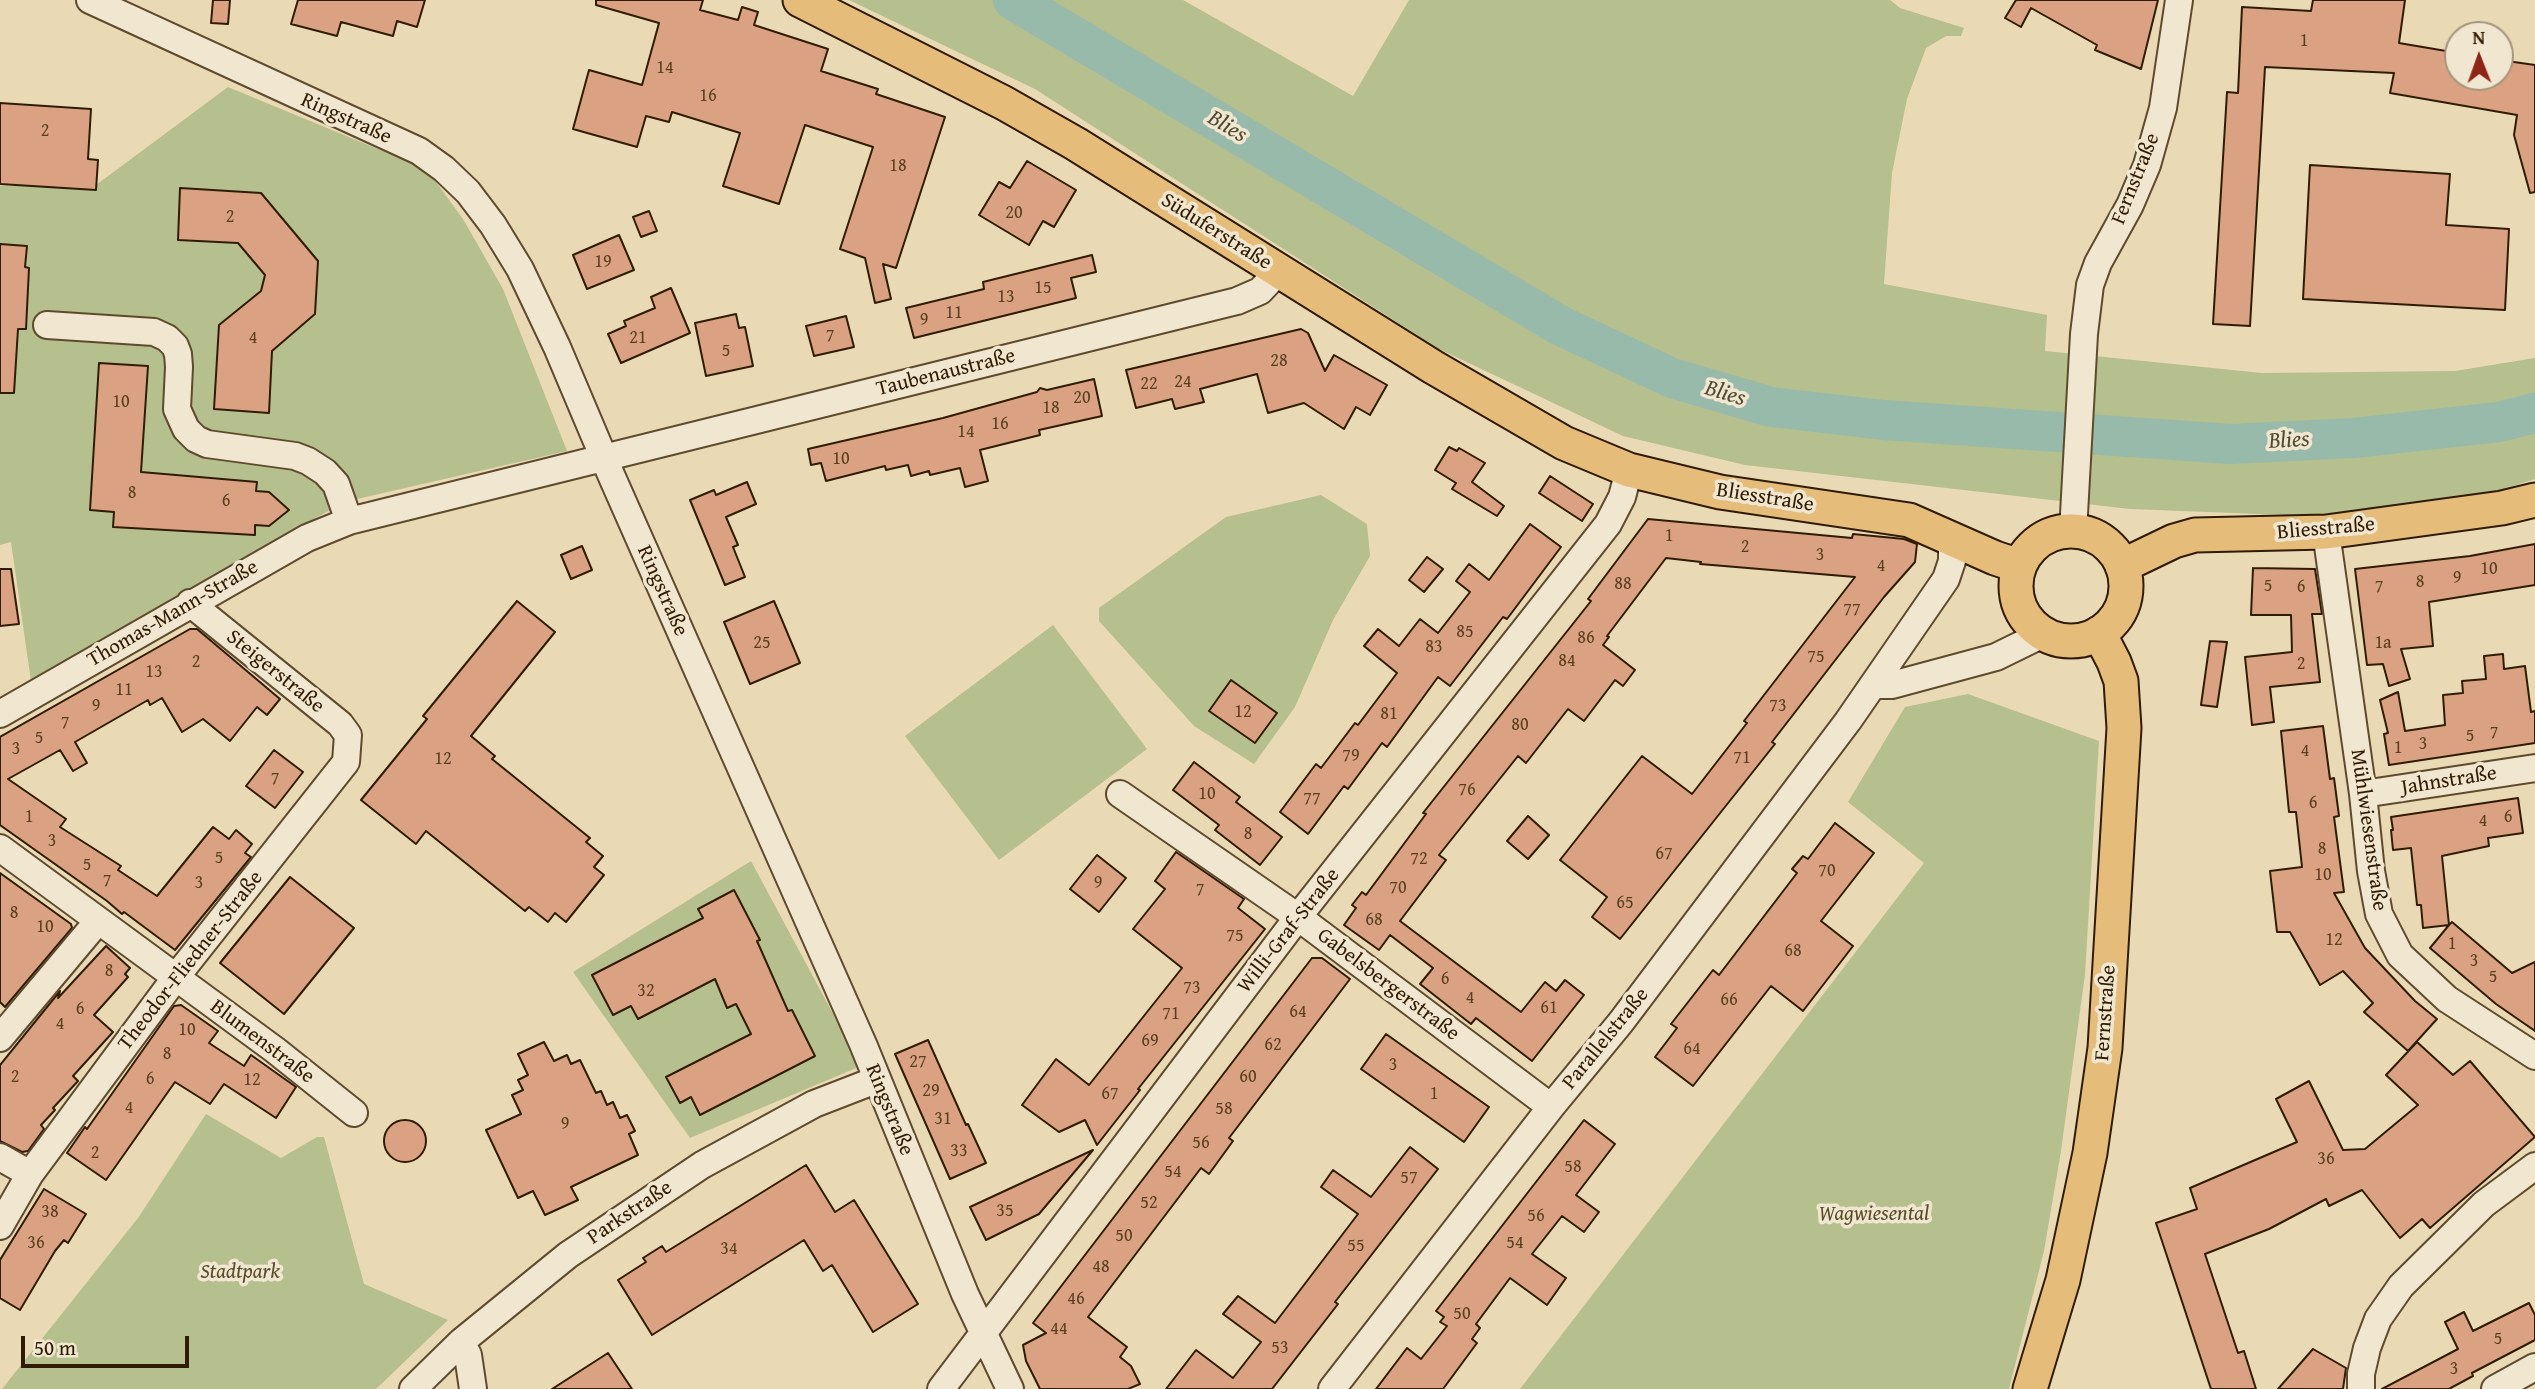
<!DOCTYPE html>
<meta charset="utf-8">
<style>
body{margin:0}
#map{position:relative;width:2535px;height:1389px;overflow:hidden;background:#ead9b5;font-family:"Gentium Book Plus",serif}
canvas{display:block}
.north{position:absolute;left:2444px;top:21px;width:70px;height:70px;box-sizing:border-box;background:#f1e6cf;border:2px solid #a4957c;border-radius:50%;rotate:359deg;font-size:19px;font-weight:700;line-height:28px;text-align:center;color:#301c00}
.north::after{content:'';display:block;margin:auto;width:24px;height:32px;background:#8f2418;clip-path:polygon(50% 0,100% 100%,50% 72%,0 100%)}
.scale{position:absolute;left:21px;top:1336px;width:168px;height:32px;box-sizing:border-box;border:4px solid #301c00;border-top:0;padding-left:9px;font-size:21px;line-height:24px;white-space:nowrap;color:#301c00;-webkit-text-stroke:5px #f1e6cf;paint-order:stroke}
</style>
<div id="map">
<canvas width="2535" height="1389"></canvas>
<div class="north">N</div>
<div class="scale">50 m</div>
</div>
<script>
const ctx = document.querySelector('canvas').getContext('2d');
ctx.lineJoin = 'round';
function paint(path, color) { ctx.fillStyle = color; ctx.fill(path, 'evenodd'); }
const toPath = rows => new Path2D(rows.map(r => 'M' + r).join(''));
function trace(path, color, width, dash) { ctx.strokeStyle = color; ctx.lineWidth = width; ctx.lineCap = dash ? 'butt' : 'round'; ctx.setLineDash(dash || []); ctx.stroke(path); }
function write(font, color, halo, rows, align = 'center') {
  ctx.font = font + ' "Gentium Book Plus",serif'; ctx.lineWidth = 7; ctx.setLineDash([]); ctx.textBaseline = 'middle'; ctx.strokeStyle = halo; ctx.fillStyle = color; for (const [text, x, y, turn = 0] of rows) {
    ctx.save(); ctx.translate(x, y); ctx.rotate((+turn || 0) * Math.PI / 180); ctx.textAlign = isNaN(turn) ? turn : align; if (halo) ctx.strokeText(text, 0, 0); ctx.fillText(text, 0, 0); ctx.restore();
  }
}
const green = toPath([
 [849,0,1183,0,1353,96,1409,0,1890,0,1900,8,1964,28,1961,36,1946,36,1926,48,1907,99,1892,173,1884,284,2047,315,2045,351,2262,373,2455,371,2535,358,2535,479,2498,491,2310,516,2130,509,1745,465,1623,436,1437,348,1035,89],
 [228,87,414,164,436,182,463,219,503,289,567,451,344,502,31,681,11,542,0,545,0,186,96,185],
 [1321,495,1367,524,1370,556,1333,620,1295,707,1254,764,1194,726,1099,621,1099,608,1226,517],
 [1053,625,1147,749,999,860,905,736],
 [1968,694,2099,741,2085,974,2061,1151,2044,1251,2009,1389,1520,1389,1924,863,1848,802,1905,707],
 [751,861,861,1066,690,1138,573,972],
 [206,1114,281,1158,317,1137,324,1137,364,1284,448,1320,376,1389,2,1389,138,1218]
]);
const river = toPath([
 [1013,0,1561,326,1672,378,1771,407,1884,420,2231,444,2354,438,2499,422,2535,413]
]);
const building = toPath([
 [213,0,230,0,228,24,211,23,213,0],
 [298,0,425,0,417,27,397,21,393,36,341,22,337,36,291,24,298,0],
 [596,0,703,0,700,10,738,20,742,7,758,12,754,25,828,49,821,71,878,89,876,94,945,117,896,268,883,264,891,299,875,303,865,258,840,249,873,147,805,125,779,204,723,186,740,133,672,112,669,122,646,116,637,147,573,129,589,70,642,85,659,23,596,5,596,0],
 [2016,0,2158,0,2141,69,2095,50,2097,45,2031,8,2021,27,2005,18,2016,0],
 [2313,0,2405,0,2399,43,2458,53,2458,77,2500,77,2500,60,2535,65,2535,192,2530,193,2514,135,2517,115,2390,93,2394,73,2265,67,2250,326,2213,324,2227,92,2238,93,2242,7,2311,11,2313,0],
 [0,103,91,109,88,159,98,160,96,190,0,184,0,103],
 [1027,161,1076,190,1054,227,1043,221,1029,245,979,215,999,182,1010,188,1027,161],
 [2310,165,2450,174,2446,225,2509,229,2505,310,2303,299,2310,165],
 [180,188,261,193,318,261,315,314,272,351,269,413,214,409,219,325,261,291,265,275,238,243,178,240,180,188],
 [649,211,657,231,641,237,633,217,649,211],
 [619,235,634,270,587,289,573,255,619,235],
 [0,244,27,246,25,267,29,268,26,329,18,329,14,393,0,393,0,244],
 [1092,255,1096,272,1071,278,1076,298,914,338,906,308,984,289,983,282,1092,255],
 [671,288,690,333,621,363,608,334,626,326,624,321,655,308,651,297,671,288],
 [736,314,739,328,745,327,753,366,706,376,695,323,736,314],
 [846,316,854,347,814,356,806,326,846,316],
 [1301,329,1308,333,1325,371,1334,355,1387,385,1370,415,1356,407,1344,429,1304,403,1268,413,1257,374,1200,389,1204,402,1175,409,1172,399,1136,408,1126,370,1301,329],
 [99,363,148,366,141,472,257,482,256,491,269,492,289,510,269,526,255,525,255,535,113,527,114,512,90,510,99,363],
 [1094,379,1102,416,1039,430,1040,435,980,450,988,481,965,487,960,468,930,475,929,471,911,476,908,465,886,470,885,466,826,481,821,463,811,465,808,449,943,418,1037,392,1040,388,1047,390,1094,379],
 [1449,447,1457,451,1459,448,1485,463,1472,482,1504,506,1497,516,1452,489,1456,483,1435,470,1449,447],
 [1550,476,1593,504,1582,521,1539,493,1550,476],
 [747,482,756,504,726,517,738,545,733,547,745,577,725,585,690,500,714,490,716,495,747,482],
 [1648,519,1852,538,1853,534,1904,539,1917,544,1915,562,1884,597,1772,742,1775,744,1620,939,1592,917,1607,897,1560,860,1642,756,1692,794,1747,723,1744,721,1855,577,1700,564,1701,562,1666,558,1607,636,1609,637,1603,645,1635,670,1623,686,1615,680,1584,721,1568,709,1526,763,1518,756,1439,855,1446,860,1400,921,1521,1012,1545,982,1556,991,1565,980,1584,995,1532,1061,1476,1018,1471,1024,1420,984,1433,968,1390,935,1379,950,1344,925,1356,908,1352,905,1362,892,1366,895,1426,814,1423,813,1591,601,1588,599,1648,519],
 [1530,524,1561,547,1507,619,1503,617,1450,686,1438,677,1387,747,1382,743,1348,789,1344,786,1308,834,1280,812,1316,764,1321,768,1355,723,1358,725,1397,673,1364,646,1378,629,1399,646,1420,619,1438,633,1470,592,1456,581,1469,564,1489,580,1530,524],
 [2535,544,2535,585,2429,602,2433,646,2401,649,2410,679,2389,686,2383,664,2367,665,2355,569,2470,556,2535,544],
 [582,546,592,570,571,579,561,555,582,546],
 [1427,557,1443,569,1424,592,1409,580,1427,557],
 [2253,568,2315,569,2322,614,2312,614,2320,682,2270,687,2274,722,2252,725,2245,657,2292,652,2291,615,2251,615,2253,568],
 [0,569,11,569,19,624,0,626,0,569],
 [517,601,555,632,471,736,495,756,492,759,590,838,586,842,603,856,594,867,604,875,566,922,555,913,548,922,529,907,525,911,426,831,416,844,361,800,427,719,423,716,517,601],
 [774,601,800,663,750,684,724,622,774,601],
 [190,629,197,629,280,699,267,715,257,707,230,741,203,719,182,732,162,698,150,705,148,700,75,742,87,763,73,771,60,750,8,779,66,819,60,827,121,866,118,870,157,896,213,827,229,839,236,830,252,844,245,853,251,857,175,950,124,912,122,914,107,901,0,825,0,737,190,629],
 [2210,641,2227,642,2217,707,2201,705,2210,641],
 [2503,654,2504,669,2525,666,2531,712,2535,711,2535,743,2389,765,2384,734,2388,733,2380,700,2398,692,2405,731,2445,725,2443,695,2463,693,2462,681,2486,679,2484,656,2503,654],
 [1231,680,1277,713,1255,743,1209,711,1231,680],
 [2323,726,2330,779,2334,778,2339,816,2334,817,2344,892,2334,893,2365,948,2415,1001,2437,1019,2408,1051,2364,1012,2373,1003,2343,971,2320,985,2290,932,2277,932,2270,871,2302,867,2296,812,2289,812,2281,731,2323,726],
 [274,750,303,772,275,808,246,786,274,750],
 [1194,762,1240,797,1236,802,1282,837,1260,865,1215,830,1219,825,1173,790,1194,762],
 [2518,798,2523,833,2488,838,2489,846,2442,856,2449,925,2452,922,2512,973,2535,962,2535,1031,2496,1004,2430,948,2449,925,2423,928,2421,905,2417,905,2411,848,2393,850,2391,830,2393,830,2391,817,2518,798],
 [1528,816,1549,835,1528,859,1507,841,1528,816],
 [1835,823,1874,853,1821,921,1853,946,1803,1011,1771,986,1693,1086,1655,1057,1677,1028,1671,1024,1713,970,1719,975,1797,873,1792,869,1803,856,1808,859,1835,823],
 [1176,852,1244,899,1238,908,1265,929,1138,1089,1140,1090,1097,1145,1085,1120,1059,1132,1022,1105,1056,1059,1089,1085,1182,968,1133,929,1165,889,1155,881,1176,852],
 [1097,855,1126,878,1099,912,1070,889,1097,855],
 [0,873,71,924,72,928,5,1007,0,1002,0,873],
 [290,877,354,928,284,1014,220,963,290,877],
 [734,890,760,940,757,941,788,1011,792,1010,815,1056,700,1115,691,1097,680,1103,666,1077,751,1034,736,1004,727,1008,715,979,638,1019,631,1006,613,1015,592,975,703,918,698,909,734,890],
 [106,946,130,968,125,974,128,977,94,1015,113,1032,73,1076,78,1081,53,1108,55,1110,41,1125,44,1129,28,1151,22,1152,0,1141,0,1065,60,991,58,998,106,946],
 [1312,958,1322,958,1350,979,1229,1138,1233,1141,1209,1174,1201,1168,1088,1317,1127,1347,1120,1357,1131,1366,1140,1384,1128,1389,1040,1389,1026,1361,1023,1345,1046,1333,1033,1323,1312,958],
 [181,1005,218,1031,209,1043,244,1066,251,1055,296,1087,276,1118,224,1084,210,1104,175,1082,106,1180,67,1153,85,1127,87,1129,174,1006,181,1005],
 [1386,1034,1489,1107,1464,1142,1361,1069,1386,1034],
 [928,1040,966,1125,968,1124,986,1163,950,1179,895,1054,928,1040],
 [544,1042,554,1061,567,1055,571,1064,580,1060,596,1093,601,1091,607,1105,613,1102,620,1118,627,1115,635,1131,629,1134,638,1155,571,1187,578,1200,545,1215,533,1191,518,1198,486,1130,521,1114,512,1095,523,1090,518,1080,528,1075,518,1054,544,1042],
 [2417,1042,2453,1075,2470,1061,2535,1137,2430,1228,2422,1219,2400,1238,2362,1190,2329,1206,2326,1199,2269,1229,2205,1254,2238,1353,2244,1351,2256,1389,2211,1389,2156,1223,2197,1209,2190,1188,2297,1142,2276,1099,2309,1081,2343,1150,2365,1149,2418,1105,2386,1075,2417,1042],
 '384 1141a21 21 0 1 1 42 0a21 21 0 1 1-42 0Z',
 [1584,1120,1615,1144,1576,1195,1599,1212,1584,1232,1562,1216,1532,1254,1566,1278,1547,1305,1510,1278,1476,1324,1480,1328,1472,1339,1477,1343,1443,1389,1376,1389,1407,1348,1421,1359,1447,1326,1440,1322,1444,1317,1436,1311,1584,1120],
 [1410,1147,1438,1169,1335,1302,1338,1304,1272,1389,1166,1389,1196,1350,1233,1378,1261,1342,1223,1314,1238,1296,1275,1323,1358,1214,1321,1187,1333,1170,1371,1197,1410,1147],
 [1093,1150,1039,1214,986,1240,970,1207,1093,1150],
 [806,1165,835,1212,854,1200,918,1304,873,1332,832,1265,823,1271,804,1240,652,1335,618,1280,646,1262,643,1258,662,1246,666,1252,806,1165],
 [44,1189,86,1214,68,1243,64,1240,55,1251,20,1310,0,1298,0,1260,44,1189],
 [2529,1303,2535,1315,2535,1340,2472,1373,2473,1376,2449,1389,2382,1389,2458,1349,2445,1322,2464,1312,2473,1331,2529,1303],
 [2313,1349,2346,1368,2343,1389,2278,1389,2313,1349],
 [608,1353,632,1389,552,1389,608,1353]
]);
const minor = toPath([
 [90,0,419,151,444,169,468,192,493,225,520,269,557,347,612,477,863,1044,965,1294,1010,1389],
 [47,325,154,332,167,338,175,346,178,354,179,367,177,409,186,429,196,439,207,444,295,456,308,461,325,472,336,484,349,521],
 [2073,532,2084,334,2090,285,2098,263,2130,205,2147,165,2163,108,2179,0],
 [2326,532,2363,794,2371,871,2379,914,2400,955,2447,999,2535,1056],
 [1874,685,1892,685,1996,657,2043,634],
 [0,714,307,538,349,521,1237,301,1260,291,1279,271],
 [1120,794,1298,917,1551,1107],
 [2363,794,2535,768],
 [0,848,275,1050,354,1113],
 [0,1038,98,921],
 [0,1157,30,1174],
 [0,1226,30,1174,176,977,346,762,348,735,340,724,190,603],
 [461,1342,468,1355,473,1389],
 [413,1389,461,1342,568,1255,702,1165,814,1104,876,1080],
 [941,1389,1298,917,1608,524,1622,497,1629,470],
 [1332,1389,1551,1107,1621,1022,1848,721,1946,579,1952,561,1952,537],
 [2361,1389,2361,1374,2367,1348,2378,1319,2401,1286,2484,1204,2535,1166],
 [2495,1389,2535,1367]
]);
const major = toPath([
 [800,0,1004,103,1076,144,1433,367,1564,443,1629,470,1720,492,1909,520,1995,558,2019,566],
 '2016 586a55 55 0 1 1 110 0a55 55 0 1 1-110 0Z',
 [2122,566,2174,541,2195,535,2326,532,2502,508,2535,500],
 [2030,1389,2063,1280,2090,1153,2105,1048,2124,728,2121,681,2114,662,2099,633]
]);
const numberNames = [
 ["1",2304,41],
 ["14",665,68],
 ["16",708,96],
 ["2",45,131],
 ["18",898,166],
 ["20",1014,213],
 ["2",230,217],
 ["19",603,262],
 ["15",1043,288],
 ["13",1006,297],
 ["11",954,313],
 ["9",924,320],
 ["7",830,336],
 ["4",253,338],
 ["21",638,338],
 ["5",726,351],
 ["28",1279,361],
 ["24",1183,382],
 ["22",1149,384],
 ["20",1082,398],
 ["10",121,402],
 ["18",1051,408],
 ["16",1000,424],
 ["14",966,432],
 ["10",841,459],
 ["8",132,493],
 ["6",226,501],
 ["1",1669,536],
 ["2",1745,547],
 ["3",1820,555],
 ["4",1881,566],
 ["10",2489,569],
 ["9",2457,578],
 ["8",2420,582],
 ["88",1623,584],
 ["5",2268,586],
 ["6",2301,587],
 ["7",2379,587],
 ["77",1852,610],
 ["85",1465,632],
 ["86",1586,638],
 ["25",762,643],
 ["1a",2383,643],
 ["83",1434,647],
 ["75",1816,657],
 ["84",1567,661],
 ["2",196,662],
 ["2",2301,664],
 ["13",154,672],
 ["11",124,690],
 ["9",96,706],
 ["73",1778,706],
 ["12",1243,712],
 ["81",1389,714],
 ["7",65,723],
 ["80",1520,725],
 ["7",2494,733],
 ["5",2470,736],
 ["5",39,738],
 ["3",2423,744],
 ["1",2398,748],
 ["3",16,749],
 ["4",2305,751],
 ["79",1351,756],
 ["71",1742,758],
 ["12",443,759],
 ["7",275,779],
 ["76",1467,790],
 ["10",1207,794],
 ["77",1312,799],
 ["6",2313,803],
 ["1",29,817],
 ["6",2508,817],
 ["4",2483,821],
 ["8",1248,834],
 ["3",52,841],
 ["8",2322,849],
 ["67",1664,854],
 ["5",219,858],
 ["72",1419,859],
 ["5",87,865],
 ["70",1827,871],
 ["10",2323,875],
 ["7",107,881],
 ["3",199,883],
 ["9",1098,883],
 ["70",1398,888],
 ["7",1200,890],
 ["65",1625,903],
 ["8",14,913],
 ["68",1374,920],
 ["10",45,927],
 ["75",1235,936],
 ["12",2334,940],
 ["1",2452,944],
 ["68",1793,951],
 ["3",2474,961],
 ["8",109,971],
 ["5",2493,977],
 ["6",1445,979],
 ["73",1192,988],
 ["32",646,991],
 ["4",1470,998],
 ["66",1729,1000],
 ["61",1549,1008],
 ["6",80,1009],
 ["64",1298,1012],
 ["71",1171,1014],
 ["4",60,1024],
 ["10",187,1030],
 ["69",1150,1041],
 ["62",1273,1045],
 ["64",1692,1049],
 ["8",167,1054],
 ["27",918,1062],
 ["3",1393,1065],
 ["2",15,1077],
 ["60",1248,1077],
 ["6",150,1079],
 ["12",252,1080],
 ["29",931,1091],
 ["67",1110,1094],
 ["1",1434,1094],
 ["4",129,1108],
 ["58",1224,1109],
 ["31",943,1119],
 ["9",565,1124],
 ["56",1201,1143],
 ["33",959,1151],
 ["2",95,1153],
 ["36",2326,1159],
 ["58",1573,1167],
 ["54",1173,1172],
 ["57",1409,1178],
 ["52",1149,1203],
 ["35",1005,1211],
 ["38",50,1212],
 ["56",1536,1216],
 ["50",1124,1236],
 ["36",36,1243],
 ["54",1515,1243],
 ["55",1356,1246],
 ["34",729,1249],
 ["48",1101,1267],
 ["46",1076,1299],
 ["50",1462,1314],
 ["44",1059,1329],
 ["5",2498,1339],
 ["53",1280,1348],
 ["3",2454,1369]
];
const streetNames = [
 ["Ringstraße",346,119,24],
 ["Fernstraße",2136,179,-68],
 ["Süduferstraße",1216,232,32],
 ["Taubenaustraße",946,373,-14],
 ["Bliesstraße",1765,498,9],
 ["Bliesstraße",2326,529,-5],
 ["Ringstraße",662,591,66],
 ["Thomas-Mann-Straße",173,614,-30],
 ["Steigerstraße",275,672,39],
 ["Jahnstraße",2449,781,-9],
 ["Mühlwiesenstraße",2368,830,82],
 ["Willi-Graf-Straße",1289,931,-52],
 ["Theodor-Fliedner-Straße",191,961,-52],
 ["Gabelsbergerstraße",1388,985,37],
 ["Fernstraße",2106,1013,-86],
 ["Parallelstraße",1606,1039,-51],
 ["Blumenstraße",262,1042,37],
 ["Ringstraße",889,1110,68],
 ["Parkstraße",630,1213,-34]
];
const parkNames = [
 ["Wagwiesental",1874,1215],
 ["Stadtpark",240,1273]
];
const waterNames = [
 ["Blies",1227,127,31],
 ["Blies",1725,394,17],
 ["Blies",2289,441,-3]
];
paint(green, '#b6bf8e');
trace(river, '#98baaa', 40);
paint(building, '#daa282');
trace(building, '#301c00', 2);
trace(minor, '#5e4b2d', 30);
trace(major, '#301c00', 37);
trace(minor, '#f1e6cf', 26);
trace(major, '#e5bc7a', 33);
write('18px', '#5a3e20', null, numberNames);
write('21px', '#301c00', '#f1e6cf', streetNames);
write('italic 21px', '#584d2b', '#f1e6cf', parkNames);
write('italic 23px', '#4f4b33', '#f1e6cf', waterNames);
</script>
